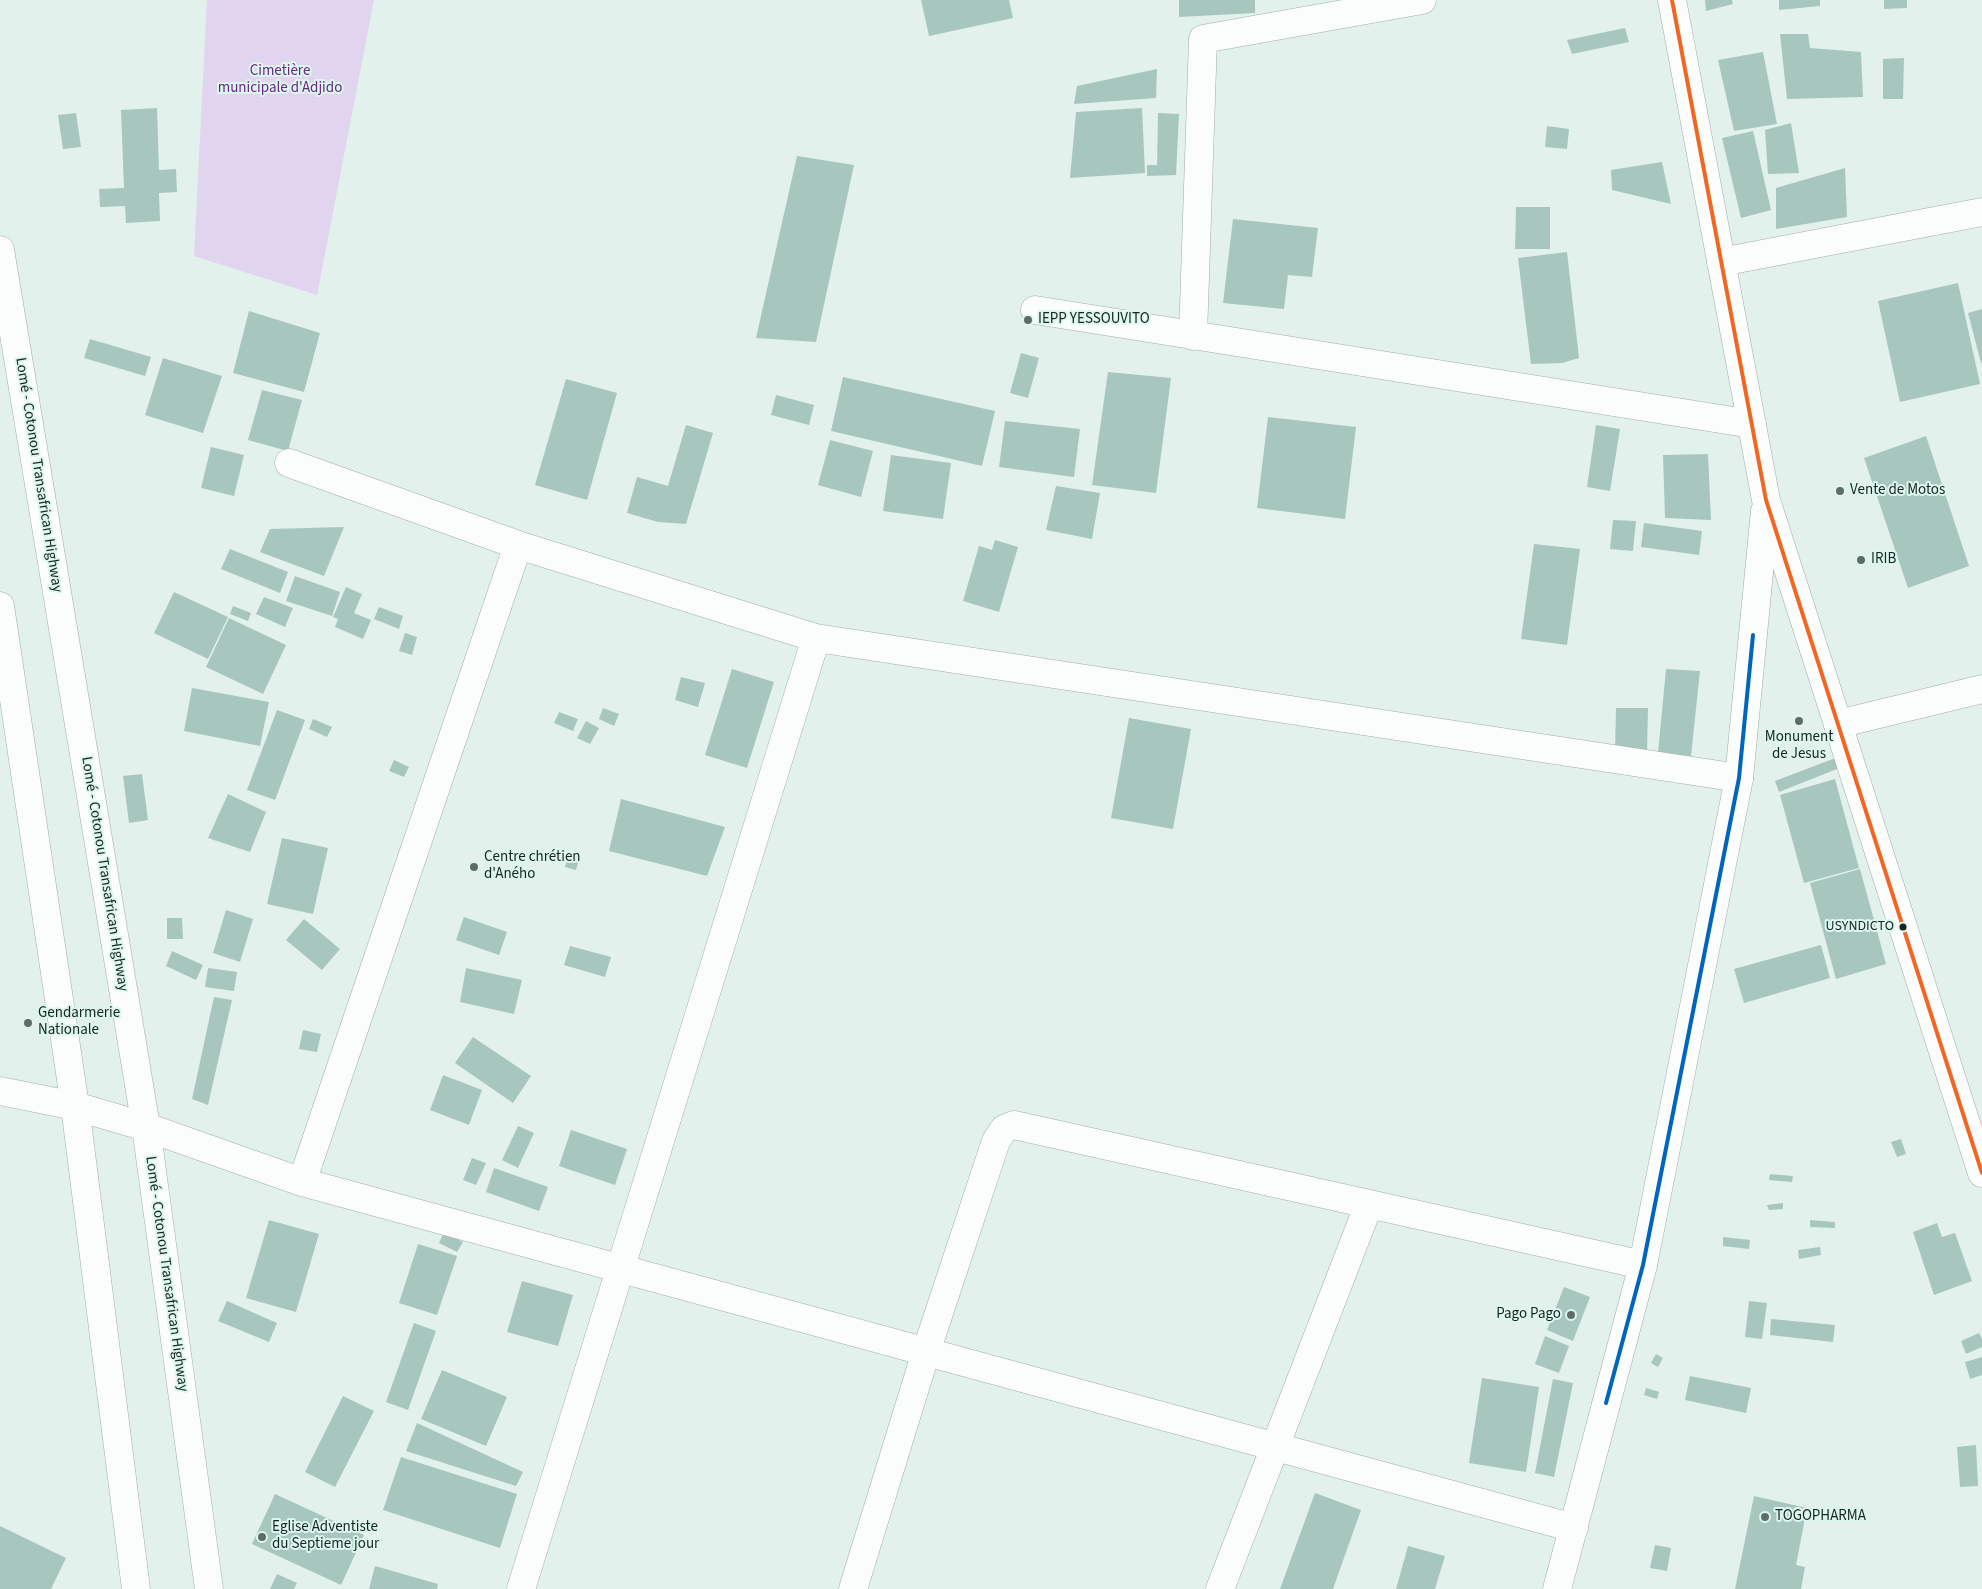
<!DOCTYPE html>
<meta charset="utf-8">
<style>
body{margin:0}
canvas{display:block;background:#e2f1ec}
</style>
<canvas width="1982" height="1589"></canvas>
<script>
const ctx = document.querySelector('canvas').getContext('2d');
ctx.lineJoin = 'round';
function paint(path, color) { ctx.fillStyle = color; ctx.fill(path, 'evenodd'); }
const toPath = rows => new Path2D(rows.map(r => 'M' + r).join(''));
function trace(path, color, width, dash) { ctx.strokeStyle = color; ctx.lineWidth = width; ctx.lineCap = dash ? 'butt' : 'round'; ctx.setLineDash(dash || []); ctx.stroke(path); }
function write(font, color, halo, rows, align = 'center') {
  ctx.font = font + ' "Source Sans 3",sans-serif'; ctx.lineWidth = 4; ctx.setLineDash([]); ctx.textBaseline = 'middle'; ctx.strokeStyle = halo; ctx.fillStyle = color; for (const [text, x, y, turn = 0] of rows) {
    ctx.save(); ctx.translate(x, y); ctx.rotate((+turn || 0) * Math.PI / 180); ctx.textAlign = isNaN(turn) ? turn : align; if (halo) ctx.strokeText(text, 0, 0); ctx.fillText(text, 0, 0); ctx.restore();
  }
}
const green = toPath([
 [207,0,374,0,317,295,194,256]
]);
const building = toPath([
 [921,0,1009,0,1013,18,929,36],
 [1179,0,1255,0,1255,13,1179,17],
 [1705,0,1732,0,1733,4,1706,11],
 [1779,0,1820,0,1820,6,1779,10],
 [1884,0,1907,0,1907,8,1884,9],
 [1625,28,1629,42,1572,54,1567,40],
 [1780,34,1808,34,1810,48,1861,52,1863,97,1787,99],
 [1763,52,1777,124,1734,131,1718,60],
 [1904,58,1903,99,1883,99,1883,59],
 [1157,69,1156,98,1074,104,1077,86],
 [157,108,159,170,176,169,177,192,159,193,160,221,126,223,125,206,100,207,99,189,124,188,121,110],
 [1142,108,1145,173,1070,178,1076,112],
 [76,113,81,147,63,149,58,115],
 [1158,113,1179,114,1176,175,1147,176,1147,165,1157,165],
 [1791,123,1799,173,1768,174,1765,130],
 [1547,126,1569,129,1567,149,1545,147],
 [1753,131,1771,210,1741,218,1722,138],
 [797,156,854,165,816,342,756,338],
 [1662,162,1671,204,1612,190,1611,170],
 [1845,168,1847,217,1776,229,1776,188],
 [1516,207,1550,207,1550,249,1515,249],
 [1233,219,1318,228,1312,277,1288,275,1284,309,1223,303],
 [1567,252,1579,358,1562,363,1531,364,1518,258],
 [1958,283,1980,384,1900,402,1878,301],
 [1982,309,1982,363,1981,363,1968,313],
 [249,311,320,333,304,392,233,373],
 [90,339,151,357,145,376,84,358],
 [1021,353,1039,358,1028,398,1010,393],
 [163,358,222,376,203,433,145,415],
 [1108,372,1171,378,1156,493,1092,485],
 [843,377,995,411,982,466,831,431],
 [566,379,617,393,587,500,535,485],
 [262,390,302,400,288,451,248,440],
 [776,395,814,405,809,425,771,415],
 [1268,417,1356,427,1345,519,1257,508],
 [1005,421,1080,429,1074,477,999,467],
 [686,425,713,433,686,524,658,522,627,513,637,477,668,486],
 [1596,425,1620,429,1610,491,1587,487],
 [1926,436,1969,566,1908,588,1864,458],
 [830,440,873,451,861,497,818,485],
 [211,447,244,455,234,496,201,488],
 [1708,454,1711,520,1665,518,1663,455],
 [891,455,951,463,943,519,883,511],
 [1056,486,1100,493,1092,539,1046,530],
 [1613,520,1636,521,1633,551,1610,549],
 [1644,523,1702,531,1699,555,1641,547],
 [344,527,324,576,260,552,270,529],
 [995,540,1018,547,999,612,963,601,979,546,992,550],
 [1534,544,1580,549,1567,645,1521,639],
 [230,549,288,572,280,593,221,569],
 [295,576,340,592,332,616,286,601],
 [346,587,362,594,354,613,371,620,363,639,335,627,338,619,333,617],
 [174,592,228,617,208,659,154,633],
 [264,597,293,608,285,627,256,614],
 [233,606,251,613,248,621,230,614],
 [379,607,403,616,399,629,374,619],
 [229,618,286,645,263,694,206,667],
 [405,633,417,637,412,655,399,651],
 [732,669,774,682,747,768,705,755],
 [1666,669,1700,671,1691,756,1658,753],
 [681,677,705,683,698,707,675,700],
 [192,688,269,702,260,746,184,731],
 [603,708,619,714,614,726,599,719],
 [1616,708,1648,708,1647,753,1615,752],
 [277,710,305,720,275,800,247,790],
 [559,712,578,719,573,731,554,723],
 [1129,718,1191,729,1173,829,1111,818],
 [313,719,332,727,327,737,309,729],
 [586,721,599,728,590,744,577,738],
 [1838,757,1842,767,1779,792,1775,781],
 [394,760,409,767,404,777,389,771],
 [142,774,148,820,129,823,123,776],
 [1835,779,1859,868,1804,883,1780,795],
 [228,794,266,812,250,852,208,838],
 [621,799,725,827,707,876,609,851],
 [282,838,328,848,313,914,267,904],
 [568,857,579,860,576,870,565,867],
 [1860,869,1886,964,1836,979,1810,883],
 [226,910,253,919,240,962,213,953],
 [464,917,507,932,499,955,456,940],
 [167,918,182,918,183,939,167,939],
 [304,919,340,949,322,970,286,940],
 [1821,945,1830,978,1744,1003,1734,969],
 [570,946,611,957,605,977,564,965],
 [172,951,203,965,196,980,166,966],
 [208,968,237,972,234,991,205,987],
 [466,968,522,980,514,1014,460,1002],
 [214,997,232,1000,208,1105,192,1099],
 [303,1030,321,1034,317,1052,299,1049],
 [473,1037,531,1076,513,1103,455,1063],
 [443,1075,482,1090,469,1125,430,1110],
 [518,1126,534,1133,518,1168,502,1160],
 [571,1130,627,1149,615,1185,559,1166],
 [1901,1139,1906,1154,1897,1157,1891,1142],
 [472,1158,486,1163,476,1185,463,1180],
 [494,1168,548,1187,539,1211,486,1192],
 [1770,1174,1793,1176,1792,1182,1769,1180],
 [1783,1203,1783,1209,1769,1210,1767,1205],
 [269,1220,319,1234,296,1312,246,1298],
 [1810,1220,1835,1222,1835,1228,1810,1227],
 [1937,1223,1942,1237,1955,1233,1972,1281,1934,1295,1913,1232],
 [444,1232,463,1242,457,1252,439,1243],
 [1723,1237,1750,1240,1749,1249,1723,1246],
 [418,1244,457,1256,437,1315,399,1303],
 [1820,1247,1821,1255,1799,1259,1798,1250],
 [522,1281,573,1295,558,1346,507,1332],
 [1564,1287,1590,1297,1573,1341,1547,1330],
 [227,1301,277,1323,269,1342,218,1321],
 [1749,1301,1767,1303,1762,1339,1745,1337],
 [1771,1319,1835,1325,1833,1342,1770,1335],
 [414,1323,436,1331,408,1410,386,1402],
 [1979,1333,1982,1339,1982,1347,1966,1354,1961,1341],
 [1545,1336,1569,1346,1559,1373,1535,1364],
 [1656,1354,1663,1358,1658,1367,1651,1363],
 [1982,1357,1982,1375,1970,1379,1965,1362],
 [442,1370,507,1397,486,1446,421,1419],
 [1690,1376,1751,1388,1746,1413,1685,1400],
 [1482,1378,1539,1387,1526,1472,1469,1463],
 [1553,1379,1573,1383,1554,1477,1535,1473],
 [1646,1388,1659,1392,1657,1399,1644,1395],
 [343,1396,374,1411,335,1487,305,1472],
 [417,1423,523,1472,516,1486,406,1451],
 [1976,1445,1978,1486,1960,1487,1957,1447],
 [401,1457,517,1494,500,1548,383,1510],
 [1315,1493,1361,1510,1333,1589,1280,1589],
 [275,1494,364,1535,341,1585,252,1544],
 [1754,1496,1807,1508,1796,1565,1805,1567,1801,1589,1735,1589],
 [0,1526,66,1558,51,1589,0,1589],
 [1655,1545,1671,1548,1667,1571,1650,1568],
 [1408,1546,1445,1556,1435,1589,1396,1589],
 [375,1566,438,1584,437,1589,369,1589],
 [277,1574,297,1583,294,1589,270,1589]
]);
const street = toPath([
 [1721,262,1982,212],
 [1035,310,1752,424],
 [1193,336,1203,39,1422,0],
 [289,463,518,545,816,638,1739,778],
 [1838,724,1982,689],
 [0,1091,75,1106,146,1127,302,1182,1574,1528],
 [302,1182,518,545],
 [521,1589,816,638],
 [853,1589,926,1352,996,1141,1004,1129,1014,1125,1643,1265],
 [1220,1589,1369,1204]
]);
const secondary = toPath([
 [1672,0,1766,500,1982,1173],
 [1557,1589,1643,1265,1739,778,1765,511]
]);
const highway = toPath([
 [0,250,146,1127,209,1589],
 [0,606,75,1106,136,1589]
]);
const bus1 = toPath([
 [1672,0,1766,500,1982,1173]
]);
const bus2 = toPath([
 [1606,1403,1643,1265,1739,778,1753,635]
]);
const markers = [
 [1028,320,5,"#5f6b67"],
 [1840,491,5,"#5f6b67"],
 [1861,560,5,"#5f6b67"],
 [1799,721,5,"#5f6b67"],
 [474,867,5,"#5f6b67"],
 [1903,927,4.5,"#192320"],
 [28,1023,5,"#5f6b67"],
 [1571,1315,5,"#5f6b67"],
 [1765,1517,5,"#5f6b67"],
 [262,1537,5,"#5f6b67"]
];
const busNames = [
 ["USYNDICTO",1894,927]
];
const parkNames = [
 ["Cimetière",280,72],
 ["municipale d'Adjido",280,89]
];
const poiNames = [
 ["IEPP YESSOUVITO",1038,320],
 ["Vente de Motos",1850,491],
 ["IRIB",1871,560],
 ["Monument",1799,738,"center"],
 ["de Jesus",1799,755,"center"],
 ["Centre chrétien",484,858],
 ["d'Aného",484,875],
 ["Gendarmerie",38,1014],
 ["Nationale",38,1031],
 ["Pago Pago",1561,1315,"right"],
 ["TOGOPHARMA",1775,1517],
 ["Eglise Adventiste",272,1528],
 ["du Septieme jour",272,1545]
];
const streetNames = [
 ["Lomé - Cotonou Transafrican Highway",38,475,81],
 ["Lomé - Cotonou Transafrican Highway",104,874,81],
 ["Lomé - Cotonou Transafrican Highway",166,1274,82]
];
paint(green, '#e1d4ef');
paint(building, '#a7c7be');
trace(street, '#a2adaa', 29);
trace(secondary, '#a2adaa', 29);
trace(highway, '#a2adaa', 29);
trace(street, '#fbfdfc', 28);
trace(secondary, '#fbfdfc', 28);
trace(highway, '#fbfdfc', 28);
trace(bus1, '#f26522', 4);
trace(bus2, '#0065bd', 4);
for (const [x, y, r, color] of markers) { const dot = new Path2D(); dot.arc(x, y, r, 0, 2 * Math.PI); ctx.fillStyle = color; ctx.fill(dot); trace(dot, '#dcf7ef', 2); }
write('14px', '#192320', '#dcf7ef', busNames, 'right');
write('15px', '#682781', '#dcf7ef', parkNames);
write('15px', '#192320', '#dcf7ef', poiNames, 'left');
write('15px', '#192320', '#dcf7ef', streetNames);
</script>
